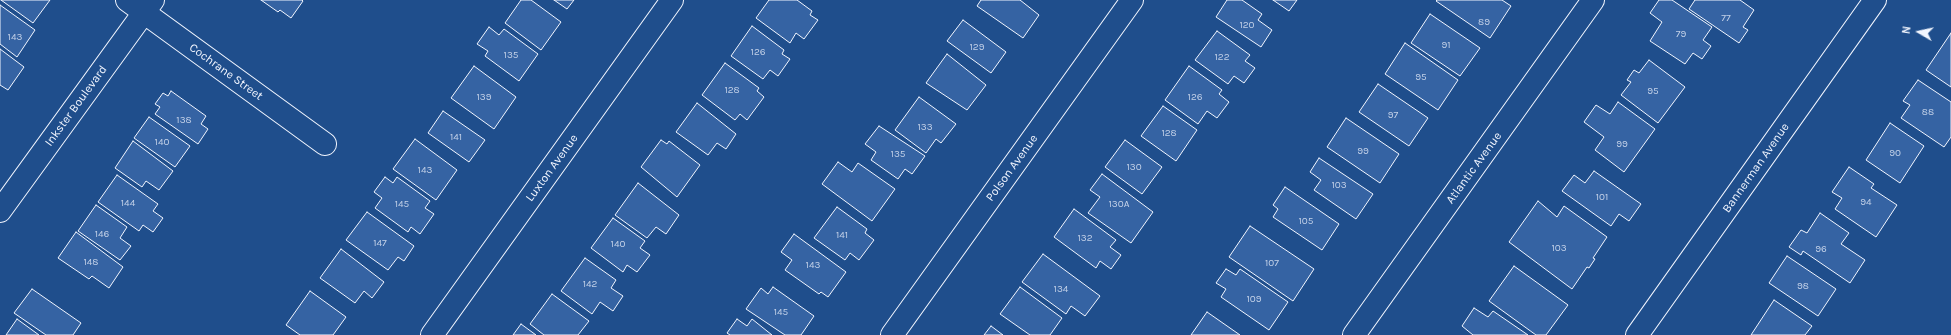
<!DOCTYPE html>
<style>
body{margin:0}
#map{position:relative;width:1951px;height:335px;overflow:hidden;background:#1f4e8c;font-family:Karla,sans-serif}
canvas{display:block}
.north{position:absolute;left:1899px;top:12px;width:40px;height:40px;-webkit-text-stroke:3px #1f4e8c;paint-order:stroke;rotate:279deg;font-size:11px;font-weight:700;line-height:16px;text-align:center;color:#f2f6ff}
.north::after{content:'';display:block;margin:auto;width:14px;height:18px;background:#f2f6ff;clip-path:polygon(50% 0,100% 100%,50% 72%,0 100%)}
</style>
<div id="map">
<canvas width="1951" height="335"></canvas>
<div class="north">N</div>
</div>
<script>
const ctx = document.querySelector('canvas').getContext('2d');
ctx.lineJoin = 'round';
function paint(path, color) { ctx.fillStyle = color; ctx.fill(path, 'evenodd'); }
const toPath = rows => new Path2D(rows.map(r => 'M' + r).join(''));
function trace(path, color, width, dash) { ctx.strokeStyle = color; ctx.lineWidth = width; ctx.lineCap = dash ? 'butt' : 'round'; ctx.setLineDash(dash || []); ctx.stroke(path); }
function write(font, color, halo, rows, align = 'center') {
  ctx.font = font + ' Karla,sans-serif'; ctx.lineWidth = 3; ctx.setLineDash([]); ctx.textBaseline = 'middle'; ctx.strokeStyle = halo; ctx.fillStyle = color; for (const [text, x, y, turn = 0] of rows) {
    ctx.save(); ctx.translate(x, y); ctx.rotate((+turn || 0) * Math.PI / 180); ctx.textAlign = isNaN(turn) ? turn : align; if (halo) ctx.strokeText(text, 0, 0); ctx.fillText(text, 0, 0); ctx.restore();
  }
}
const building = toPath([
 [1,0,50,0,33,23,1,0],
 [261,0,302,0,303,1,291,18,280,10,278,12,261,0],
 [521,0,531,0,561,22,541,50,505,23,521,0],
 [554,0,574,0,567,9,554,0],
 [769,0,797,0,812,11,810,15,818,20,804,39,796,33,790,43,756,18,769,0],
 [981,0,1020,0,1039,15,1023,38,977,6,981,0],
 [1227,0,1242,0,1262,14,1258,20,1272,30,1261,47,1216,17,1227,0],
 [1273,0,1297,0,1289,11,1273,0],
 [1437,0,1502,0,1511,6,1490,38,1436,1,1437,0],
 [1659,0,1672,0,1712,27,1703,40,1711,46,1702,59,1693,53,1685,64,1650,41,1662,22,1650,13,1659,0],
 [1695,0,1740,0,1754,10,1743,27,1748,30,1739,43,1689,9,1695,0],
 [0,5,35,30,17,57,0,44,0,5],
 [1430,14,1480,48,1460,76,1411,43,1430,14],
 [963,20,1006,52,991,73,947,41,963,20],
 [752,26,784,50,782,54,790,59,778,76,770,70,763,79,731,56,752,26],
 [489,27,499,35,504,29,538,54,519,81,485,56,488,51,477,44,489,27],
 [1217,31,1250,55,1245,61,1255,68,1244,83,1234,76,1228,84,1195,60,1217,31],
 [1951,33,1951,87,1926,70,1951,33],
 [1405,43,1458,80,1438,110,1385,74,1405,43],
 [0,49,24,67,8,90,0,85,0,49],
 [947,54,986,85,967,110,926,83,947,54],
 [1649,60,1685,87,1658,123,1621,95,1631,82,1627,80,1634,70,1639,73,1649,60],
 [725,63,759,88,757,91,764,97,747,120,740,114,735,120,702,95,725,63],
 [474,66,516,97,494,129,451,98,474,66],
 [1189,66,1222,90,1219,94,1229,102,1217,118,1207,111,1198,124,1165,100,1189,66],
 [1918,80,1951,102,1951,137,1944,147,1901,118,1910,105,1903,101,1918,80],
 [1378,84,1428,118,1409,146,1359,112,1378,84],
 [171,91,206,116,201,124,208,129,198,144,155,114,160,107,155,104,163,93,168,96,171,91],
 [919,97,956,124,941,143,936,139,926,153,895,130,919,97],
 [1618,102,1655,129,1624,172,1595,150,1604,137,1584,122,1596,105,1610,114,1618,102],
 [697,103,736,134,726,149,717,143,708,155,676,132,697,103],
 [1163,106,1197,130,1176,161,1141,136,1163,106],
 [443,111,485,140,469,162,428,133,443,111],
 [149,117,190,146,175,167,134,138,149,117],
 [1346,118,1399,154,1380,183,1327,147,1346,118],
 [1890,123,1924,146,1900,183,1866,160,1890,123],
 [879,126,925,156,912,174,905,169,898,179,871,160,876,152,865,144,879,126],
 [415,139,457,170,436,200,393,169,415,139],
 [661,140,667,144,669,141,700,165,677,197,641,167,661,140],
 [1125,140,1162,167,1142,194,1105,167,1125,140],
 [133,141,173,171,159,190,146,181,142,187,115,168,133,141],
 [1319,158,1373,194,1356,219,1314,190,1321,180,1310,172,1319,158],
 [838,162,852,172,858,163,895,189,872,221,822,184,838,162],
 [1849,167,1874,184,1871,188,1897,205,1876,237,1835,209,1842,198,1832,192,1849,167],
 [1594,171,1641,204,1629,221,1619,214,1611,226,1562,191,1574,175,1585,183,1594,171],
 [1102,174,1153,212,1131,243,1088,213,1100,197,1090,190,1102,174],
 [117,175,158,204,153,211,163,218,153,232,143,225,139,231,98,202,117,175],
 [385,177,393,183,397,177,430,201,425,208,434,214,420,234,411,227,408,232,375,208,382,198,374,192,385,177],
 [638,183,679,215,666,234,656,227,647,238,615,215,638,183],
 [1285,187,1339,224,1322,250,1273,217,1278,209,1273,205,1285,187],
 [1538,201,1557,217,1564,206,1607,237,1593,258,1595,259,1589,268,1587,267,1572,289,1509,242,1538,201],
 [96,205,127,227,120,238,131,246,120,260,78,231,96,205],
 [837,207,867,229,865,233,874,240,859,260,850,253,845,260,814,238,837,207],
 [1074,209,1116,240,1110,247,1121,255,1111,269,1100,261,1096,268,1054,237,1074,209],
 [367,212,414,246,404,261,398,257,388,270,346,240,367,212],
 [1820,213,1849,233,1841,244,1865,260,1850,283,1803,251,1801,255,1789,247,1801,230,1807,233,1820,213],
 [613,218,645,241,640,248,650,255,637,272,627,265,623,272,591,248,613,218],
 [1250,226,1314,269,1293,301,1229,257,1250,226],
 [76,232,123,267,109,288,92,276,89,279,58,258,76,232],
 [794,234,846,272,828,297,821,292,819,294,785,270,792,260,781,252,794,234],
 [341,249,384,282,372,298,364,291,355,303,320,278,341,249],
 [1043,254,1100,296,1085,316,1071,306,1066,314,1022,282,1043,254],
 [1787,256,1836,289,1818,316,1769,283,1787,256],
 [585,258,616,280,611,288,623,296,613,311,600,302,592,314,561,291,585,258],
 [1514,266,1568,305,1546,335,1536,335,1489,301,1514,266],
 [1226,269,1236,275,1240,269,1288,302,1269,330,1221,297,1226,289,1216,283,1226,269],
 [773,287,814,316,801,335,785,335,746,309,761,288,768,294,773,287],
 [1020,287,1062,318,1050,335,1030,335,1000,314,1020,287],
 [32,289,81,323,73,335,46,335,14,313,32,289],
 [310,291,346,317,333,335,300,335,286,325,310,291],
 [552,294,589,321,578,335,544,335,530,324,552,294],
 [1774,300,1812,326,1805,335,1751,335,1774,300],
 [1474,308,1488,317,1493,311,1528,335,1473,335,1462,326,1474,308],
 [1207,312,1240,335,1191,335,1207,312],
 [17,319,39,335,6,335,17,319],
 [737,319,747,326,752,319,772,335,730,335,727,333,737,319],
 [521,324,536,335,513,335,521,324],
 [991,326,1003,335,984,335,991,326]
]);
const street = toPath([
 [127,0,325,144],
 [0,211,153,0],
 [432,335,672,0],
 [892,335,1132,0],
 [1354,335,1593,0],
 [1637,335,1875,0]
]);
const numberNames = [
 ["77",1726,18],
 ["89",1484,22],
 ["120",1247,25],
 ["79",1681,34],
 ["143",15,37],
 ["91",1446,45],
 ["129",977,47],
 ["126",758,52],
 ["135",511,55],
 ["122",1222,57],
 ["95",1421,77],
 ["128",732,90],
 ["95",1653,91],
 ["139",484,97],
 ["126",1195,97],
 ["88",1928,112],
 ["97",1393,115],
 ["138",184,120],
 ["133",925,127],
 ["128",1169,133],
 ["141",456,137],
 ["140",162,142],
 ["99",1622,144],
 ["99",1363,151],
 ["90",1895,153],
 ["135",898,154],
 ["130",1134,167],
 ["143",425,170],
 ["103",1339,185],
 ["101",1602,197],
 ["94",1866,202],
 ["144",128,203],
 ["145",402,204],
 ["130A",1119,204],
 ["105",1306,221],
 ["146",102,234],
 ["141",842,235],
 ["132",1085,238],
 ["147",380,243],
 ["140",618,244],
 ["103",1559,248],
 ["96",1821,249],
 ["148",91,262],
 ["107",1272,263],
 ["143",813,265],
 ["142",590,284],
 ["98",1803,286],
 ["134",1061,289],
 ["109",1254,299],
 ["145",781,312]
];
const streetNames = [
 ["Cochrane Street",226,72,36],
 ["Inkster Boulevard",76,106,-54],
 ["Luxton Avenue",552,168,-54],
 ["Polson Avenue",1012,168,-54],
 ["Atlantic Avenue",1474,168,-54],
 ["Bannerman Avenue",1756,168,-55]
];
paint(building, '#3563a3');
trace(building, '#f2f6ff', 1);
trace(street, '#f2f6ff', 24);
trace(street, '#1f4e8c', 22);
write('10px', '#c3d1e8', null, numberNames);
write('12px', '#f2f6ff', '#1f4e8c', streetNames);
</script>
